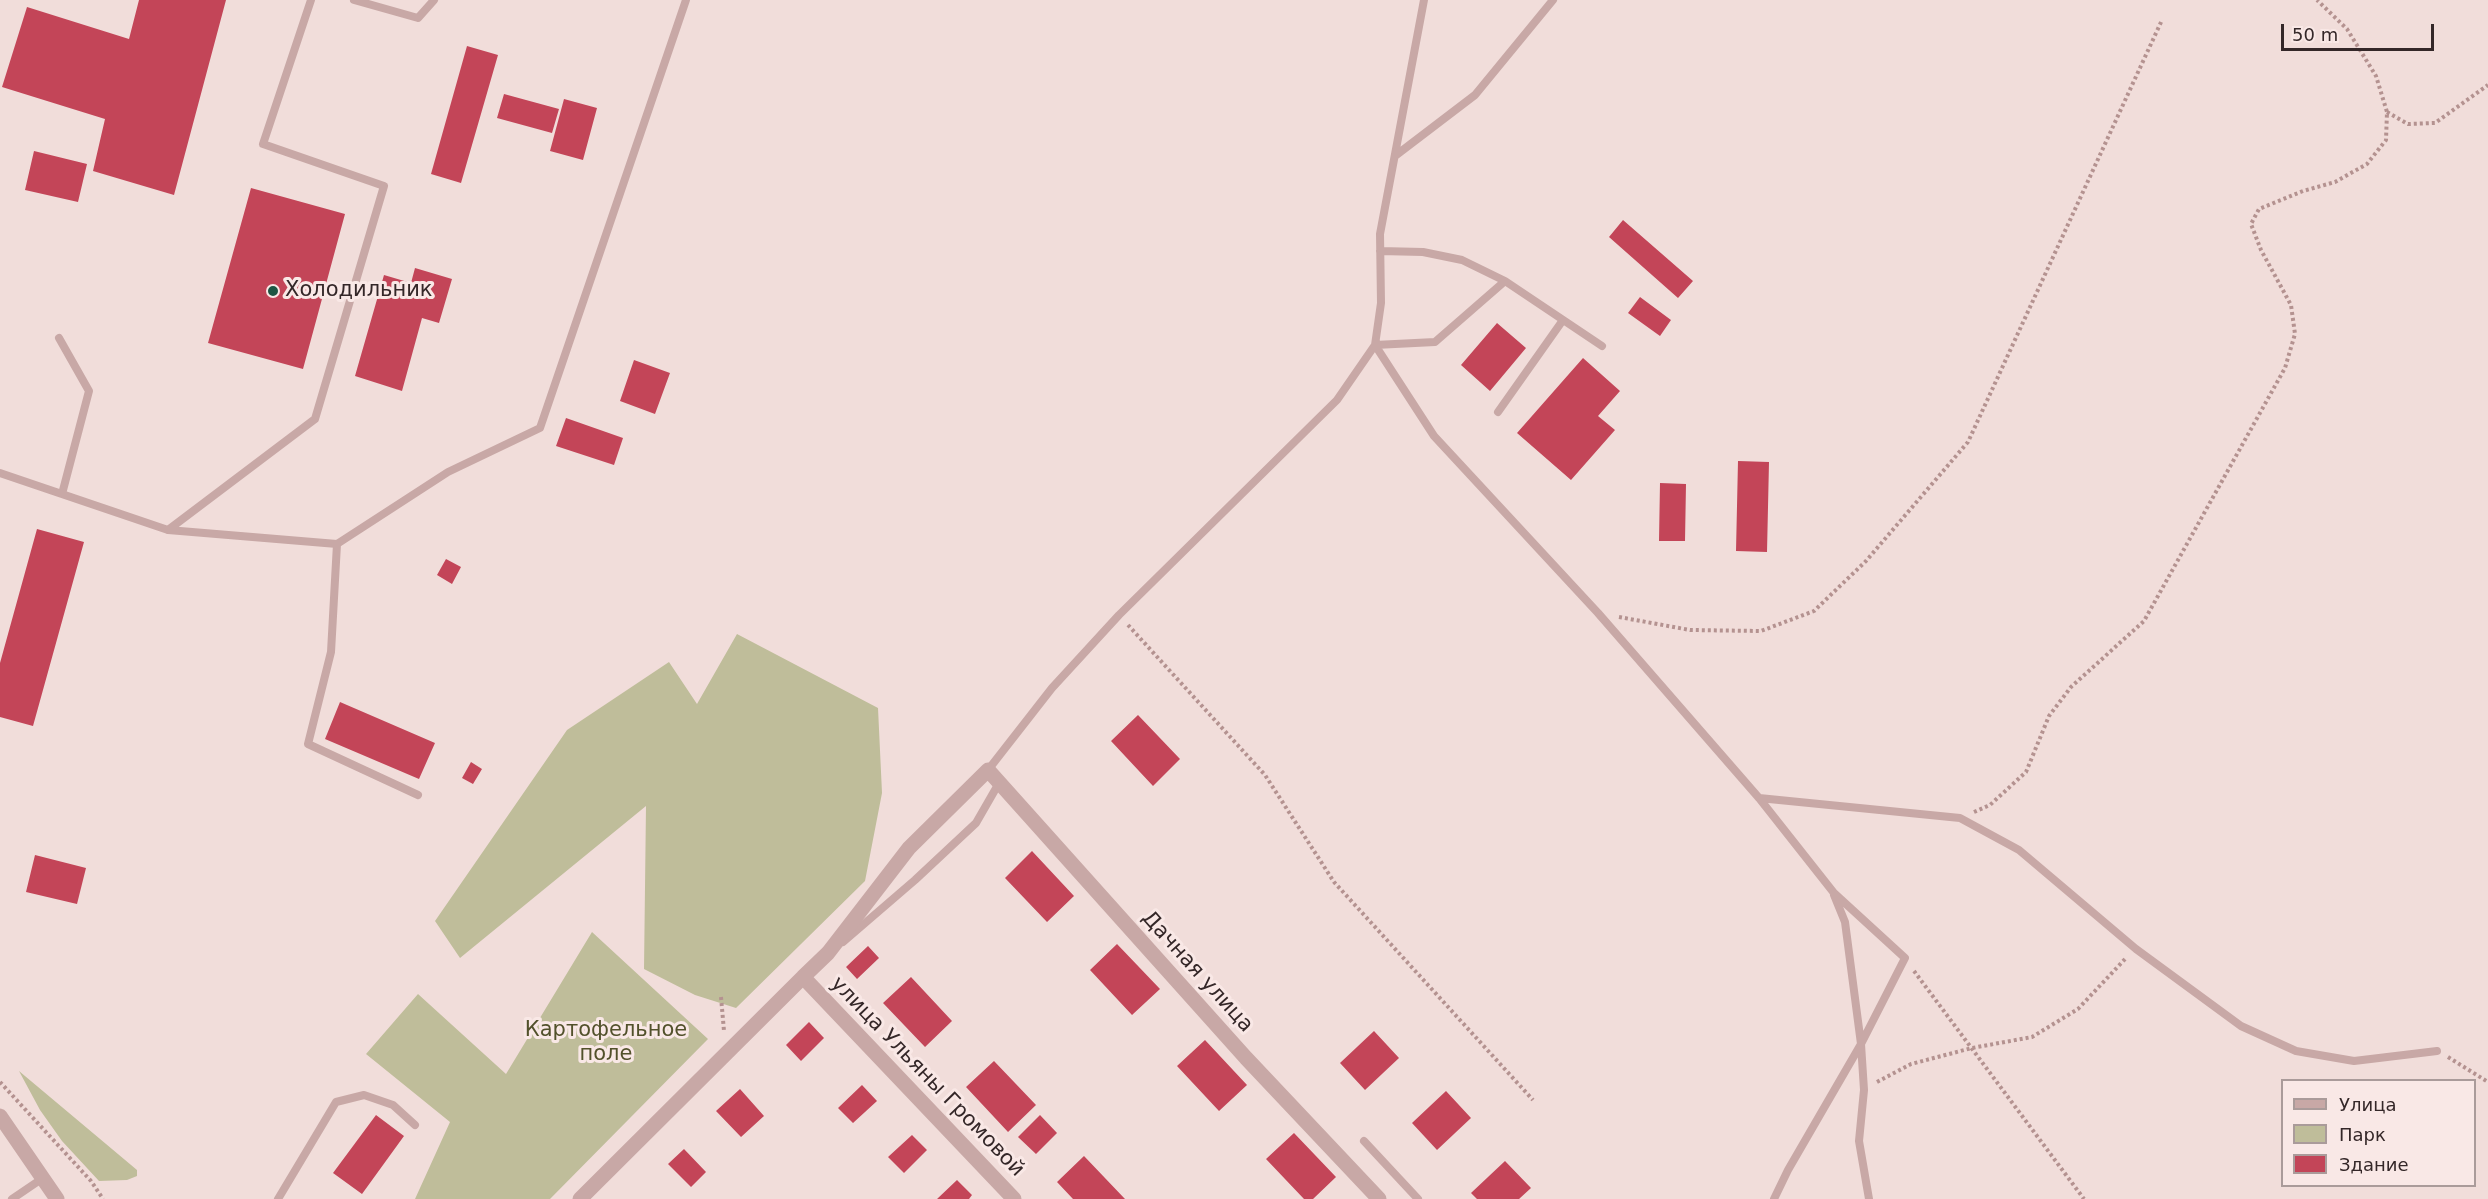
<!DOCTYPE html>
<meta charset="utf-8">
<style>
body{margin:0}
#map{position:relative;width:2488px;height:1199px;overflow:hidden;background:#f1ddda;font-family:"DejaVu Sans",sans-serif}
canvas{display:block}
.legend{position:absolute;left:2281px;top:1079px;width:195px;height:108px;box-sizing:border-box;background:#f9e8e6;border:2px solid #aa9b9a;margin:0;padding:8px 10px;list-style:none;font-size:18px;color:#342728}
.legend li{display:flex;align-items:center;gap:12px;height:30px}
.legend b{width:30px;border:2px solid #aa9b9a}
.scale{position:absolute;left:2281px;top:24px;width:153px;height:27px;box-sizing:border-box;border:3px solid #342728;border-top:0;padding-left:8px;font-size:18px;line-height:21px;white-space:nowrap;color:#342728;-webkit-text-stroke:4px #f9e8e6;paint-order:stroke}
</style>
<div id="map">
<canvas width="2488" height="1199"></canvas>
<ul class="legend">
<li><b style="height:8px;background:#c8a8a6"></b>Улица</li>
<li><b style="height:16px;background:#bfbd9a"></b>Парк</li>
<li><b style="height:16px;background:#c34558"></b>Здание</li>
</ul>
<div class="scale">50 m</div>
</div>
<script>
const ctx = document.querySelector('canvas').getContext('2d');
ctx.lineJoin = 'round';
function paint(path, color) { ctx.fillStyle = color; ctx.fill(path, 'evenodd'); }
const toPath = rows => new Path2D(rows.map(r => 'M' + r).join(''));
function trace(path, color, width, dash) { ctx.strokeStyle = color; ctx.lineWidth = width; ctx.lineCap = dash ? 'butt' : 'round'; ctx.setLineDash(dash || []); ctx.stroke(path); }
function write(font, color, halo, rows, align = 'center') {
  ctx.font = font + ' "DejaVu Sans",sans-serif'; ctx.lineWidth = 6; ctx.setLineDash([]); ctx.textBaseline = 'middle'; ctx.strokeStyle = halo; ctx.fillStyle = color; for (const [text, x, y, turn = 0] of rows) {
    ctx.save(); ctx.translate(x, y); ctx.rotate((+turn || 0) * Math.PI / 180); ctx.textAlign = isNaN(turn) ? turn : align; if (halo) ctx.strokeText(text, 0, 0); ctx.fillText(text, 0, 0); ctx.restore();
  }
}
const green = toPath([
 [737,634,878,708,882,793,865,881,736,1008,695,995,644,969,646,806,460,958,435,921,567,730,669,662,697,704],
 [592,932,708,1039,550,1199,415,1199,450,1122,366,1054,418,994,506,1074],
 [19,1071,137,1170,137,1176,127,1180,99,1181,62,1141,40,1110]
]);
const building = toPath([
 [139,0,226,0,174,195,93,171,105,119,2,87,27,7,129,39],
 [467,46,498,55,461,183,431,174],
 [504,94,559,109,552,133,497,118],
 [564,99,597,108,583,160,550,151],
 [34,151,87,164,78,202,25,190],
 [251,188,345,214,303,369,208,343],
 [1623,220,1693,281,1678,298,1609,237],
 [415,268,452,279,439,323,422,318,402,391,355,376,384,275,411,283],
 [1640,297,1671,320,1660,336,1628,313],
 [1497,323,1526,348,1490,391,1461,365],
 [1583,358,1620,391,1598,416,1615,430,1571,480,1517,433],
 [634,360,670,373,655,414,620,401],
 [566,418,623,438,614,465,556,446],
 [1738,461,1769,462,1767,552,1736,551],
 [1660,483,1686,484,1685,541,1659,541],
 [37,529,84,542,33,726,0,717,0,663],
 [446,559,461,567,452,584,437,575],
 [340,702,435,743,419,779,325,739],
 [1138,715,1180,759,1153,786,1111,741],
 [471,762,482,769,473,784,462,778],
 [1032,851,1074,896,1047,922,1005,878],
 [35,855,86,868,77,904,26,892],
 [1117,944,1160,989,1132,1015,1090,970],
 [868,946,879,958,857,979,846,967],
 [911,977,952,1021,925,1047,883,1003],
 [809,1022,824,1038,801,1061,786,1045],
 [1374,1031,1399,1058,1365,1090,1340,1063],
 [1205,1040,1247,1085,1219,1111,1177,1066],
 [994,1061,1036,1105,1008,1132,966,1087],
 [862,1085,877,1101,853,1123,838,1108],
 [740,1089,764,1116,741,1137,716,1111],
 [1446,1091,1471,1118,1437,1150,1412,1123],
 [376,1115,404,1136,362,1194,333,1173],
 [1040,1115,1057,1133,1036,1154,1018,1137],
 [1294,1133,1336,1177,1313,1199,1304,1199,1266,1159],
 [912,1135,927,1150,904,1173,888,1157],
 [684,1149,706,1172,691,1187,668,1164],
 [1084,1156,1125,1199,1073,1199,1057,1182],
 [1505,1161,1531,1188,1519,1199,1477,1199,1471,1193],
 [957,1180,972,1195,969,1199,937,1199]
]);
const path = toPath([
 [2387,112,2408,124,2435,123,2488,85],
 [1619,617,1690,630,1761,631,1814,611,1866,561,1968,442,2162,20],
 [1128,625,1265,775,1334,882,1533,1100],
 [1974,812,1990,805,2026,772,2049,716,2071,687,2144,621,2285,368,2295,334,2291,305,2261,250,2251,224,2259,209,2303,191,2335,182,2367,164,2386,140,2387,112,2376,76,2347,29,2317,0],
 [1914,971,2084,1199],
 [721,997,724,1031],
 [2448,1057,2488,1082],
 [0,1082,91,1181,103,1199],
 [1877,1082,1911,1064,1972,1048,2032,1037,2078,1009,2126,958]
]);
const service = toPath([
 [354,0,418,18,434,0],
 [1395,156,1475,95,1553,0],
 [1380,251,1423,252,1462,260,1505,281],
 [59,338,89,391,62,494],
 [1375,345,1434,436,1598,613,1759,798,1834,893,1905,958,1861,1044,1788,1170,1774,1199],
 [1375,345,1435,342,1505,281,1602,346],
 [1498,412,1563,320],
 [0,473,168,530,315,419,384,186,263,144,311,0],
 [168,530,337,544,331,652,308,744,418,795],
 [337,544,448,472,540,428,686,0],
 [988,770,1052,688,1119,615,1337,400,1375,345,1381,303,1380,234,1424,0],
 [1759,798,1960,818,2019,850,2136,949,2241,1026,2296,1051,2354,1061,2437,1051],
 [1834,895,1845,922,1861,1044,1864,1090,1859,1141,1869,1199],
 [843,942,915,880,976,823,999,783],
 [1364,1141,1418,1199],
 [12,1199,43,1178],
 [278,1199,336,1102,364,1095,393,1105,415,1125]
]);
const minor = toPath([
 [803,977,828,953,909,848,988,770,1246,1058,1379,1199],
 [0,1116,57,1199],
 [580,1199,803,977,1014,1199]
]);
const markers = [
 [273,291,6,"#1d5543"]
];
const poiNames = [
 ["Холодильник",285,291]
];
const streetNames = [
 ["Дачная улица",1197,972,48],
 ["улица Ульяны Громовой",927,1077,46]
];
const parkNames = [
 ["Картофельное",606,1031],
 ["поле",606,1055]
];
paint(green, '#bfbd9a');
paint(building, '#c34558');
trace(path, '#b49290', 4, [3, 3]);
trace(service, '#c8a8a6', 8);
trace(minor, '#c8a8a6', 15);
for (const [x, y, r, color] of markers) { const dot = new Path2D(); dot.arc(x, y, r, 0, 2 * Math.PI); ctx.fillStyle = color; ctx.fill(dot); trace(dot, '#f9e8e6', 2); }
write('21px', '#342728', '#f9e8e6', poiNames, 'left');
write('21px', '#342728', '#f9e8e6', streetNames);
write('21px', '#52512b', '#f9e8e6', parkNames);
</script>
